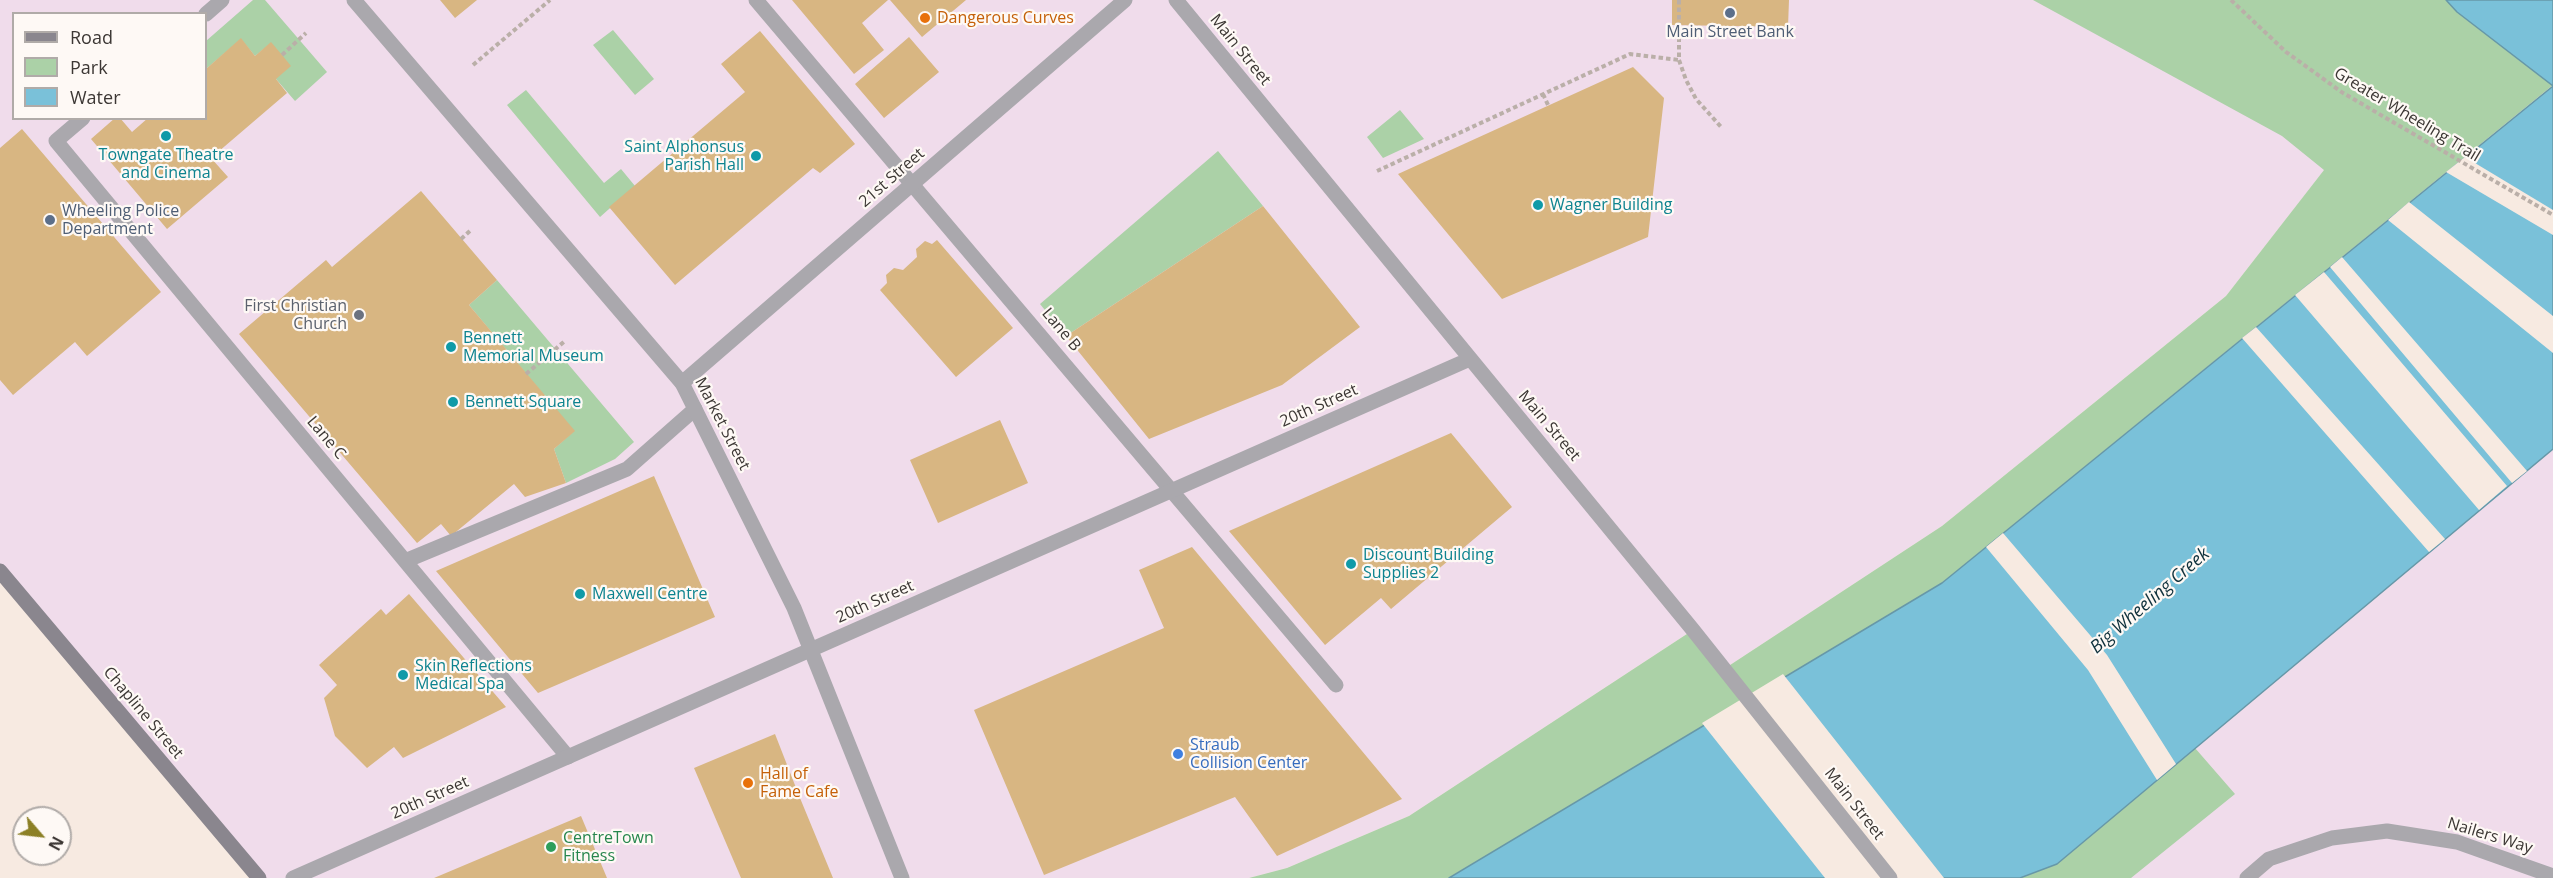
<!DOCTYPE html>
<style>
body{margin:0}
#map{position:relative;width:2553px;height:878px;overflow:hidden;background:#f7eae1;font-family:"Open Sans",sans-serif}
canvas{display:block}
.legend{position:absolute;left:12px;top:12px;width:195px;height:108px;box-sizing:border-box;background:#fef9f5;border:2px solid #b0aba8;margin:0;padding:8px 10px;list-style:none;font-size:18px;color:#3c3734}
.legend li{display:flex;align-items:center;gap:12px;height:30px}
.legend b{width:30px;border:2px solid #b0aba8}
.north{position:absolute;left:12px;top:806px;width:60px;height:60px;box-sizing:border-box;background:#fef9f5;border:2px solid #b0aba8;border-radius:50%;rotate:118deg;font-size:16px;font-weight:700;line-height:24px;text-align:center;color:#3c3734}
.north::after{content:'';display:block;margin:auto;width:21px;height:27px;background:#8c8026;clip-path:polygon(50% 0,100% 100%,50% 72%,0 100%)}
</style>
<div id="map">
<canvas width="2553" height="878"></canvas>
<ul class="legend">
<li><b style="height:8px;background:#8a868e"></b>Road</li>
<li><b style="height:16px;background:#abd1a7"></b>Park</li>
<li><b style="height:16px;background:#7ac1d9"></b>Water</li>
</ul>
<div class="north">N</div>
</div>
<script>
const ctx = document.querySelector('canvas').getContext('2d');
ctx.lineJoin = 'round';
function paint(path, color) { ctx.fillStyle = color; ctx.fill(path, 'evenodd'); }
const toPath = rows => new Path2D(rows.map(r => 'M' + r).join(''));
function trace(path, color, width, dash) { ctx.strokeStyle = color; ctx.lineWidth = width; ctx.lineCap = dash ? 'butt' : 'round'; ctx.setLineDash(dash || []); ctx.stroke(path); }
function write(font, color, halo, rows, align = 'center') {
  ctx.font = font + ' "Open Sans",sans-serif'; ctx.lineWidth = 4.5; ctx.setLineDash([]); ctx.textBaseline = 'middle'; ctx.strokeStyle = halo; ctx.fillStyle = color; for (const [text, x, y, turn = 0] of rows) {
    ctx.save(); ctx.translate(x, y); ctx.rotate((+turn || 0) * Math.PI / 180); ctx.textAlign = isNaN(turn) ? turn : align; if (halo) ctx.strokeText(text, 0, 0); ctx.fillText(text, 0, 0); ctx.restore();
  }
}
const commercial = toPath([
 [0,0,2231,0,2371,110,2226,296,1942,526,1724,669,1693,630,1409,816,1287,868,1249,878,259,878,0,571],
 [14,14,206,14,206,118,14,118],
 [2553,449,2553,878,2020,878,2057,864]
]);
const green = toPath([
 [253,0,265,0,327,72,295,101,276,79,271,43,255,56,241,39,206,69,206,41],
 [2033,0,2446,0,2457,12,2553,85,1942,583,1449,878,1249,878,1287,868,1409,816,1693,630,1724,669,1942,526,2226,296,2324,170,2282,136],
 [613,30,654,79,635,95,593,45],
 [526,90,604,183,621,169,635,186,600,217,507,105],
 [1400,110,1424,139,1383,158,1367,137],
 [1218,151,1263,206,1066,336,1040,304],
 [497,280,634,442,615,459,566,483,554,449,574,431,469,305],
 [2195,748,2235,794,2131,878,2020,878,2057,864]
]);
const water = toPath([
 [2446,0,2553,0,2553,449,2057,864,2020,878,1449,878,1942,583,2553,86,2457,12,2446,0]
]);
const pier = toPath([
 [2465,157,2553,210,2553,235,2446,172],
 [2409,202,2553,316,2553,353,2388,220],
 [2342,257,2527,471,2512,483,2330,267],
 [2324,272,2507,486,2479,510,2295,295],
 [2256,327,2445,539,2429,552,2242,338],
 [2003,533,2107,655,2176,764,2157,780,2088,670,1986,547],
 [1783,674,1944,878,1825,878,1702,723]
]);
const building = toPath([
 [440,0,477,0,455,18],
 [792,0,888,0,862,23,884,50,854,74],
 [890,0,966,0,922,37],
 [1672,0,1789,0,1788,27,1672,25],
 [760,31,855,144,820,173,813,168,675,285,609,207,745,92,721,64],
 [909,37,939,72,884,118,855,84],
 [241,38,255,56,271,42,282,55,291,66,276,79,287,93,211,158,228,177,167,229,91,139,115,118,120,118,132,132,148,118,206,118,206,69],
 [1633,67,1664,98,1648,237,1502,299,1398,174],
 [22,129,161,292,87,356,75,342,13,395,0,380,0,148],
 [421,191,497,280,469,305,575,431,554,449,566,483,525,497,514,484,451,536,441,524,417,543,239,334,326,260,332,267],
 [1263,206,1360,327,1282,385,1149,439,1066,336],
 [937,240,1013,328,956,377,880,290,887,283,886,275,894,268,903,270,917,257,916,249,925,241,932,244],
 [1000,420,1028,483,938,523,910,460],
 [1451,433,1512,507,1391,609,1381,598,1325,645,1229,531],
 [654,476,715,617,538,693,436,571],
 [1192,547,1402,799,1277,856,1235,797,1044,875,974,710,1164,628,1139,570],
 [409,594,506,707,403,758,394,747,367,768,335,736,324,698,337,685,319,665,381,609,386,615],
 [775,734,800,798,833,878,741,878,694,768],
 [581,816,607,878,434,878]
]);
const path = toPath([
 [1679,0,1679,60,1686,80,1696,99,1722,128],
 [2231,0,2286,52,2343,93,2553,215],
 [282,55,306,33],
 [473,65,550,0],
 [1543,94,1548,105],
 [1377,171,1630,54,1679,60],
 [461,239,472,229],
 [526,374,566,340]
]);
const service = toPath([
 [756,0,1336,685],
 [206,14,222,0],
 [83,118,56,141,568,757],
 [405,561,627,469,695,409]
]);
const minor = toPath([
 [682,383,1125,0],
 [2247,878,2269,859,2332,838,2387,831,2457,842,2553,876]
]);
const tertiary = toPath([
 [354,0,682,383,794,608,902,878],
 [1176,0,1693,630,1890,878],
 [293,878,1470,359]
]);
const secondary = toPath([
 [0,571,259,878]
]);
const markers = [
 [1730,13,6,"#5c6f8a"],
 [925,18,6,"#e8710a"],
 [166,136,6,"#0f9aa8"],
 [756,156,6,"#0f9aa8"],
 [1538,205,6,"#0f9aa8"],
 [50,220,6,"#5c6f8a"],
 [359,315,6,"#6b7280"],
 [451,347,6,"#0f9aa8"],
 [453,402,6,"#0f9aa8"],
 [1351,564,6,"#0f9aa8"],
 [580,594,6,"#0f9aa8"],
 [403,675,6,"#0f9aa8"],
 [1178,754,6,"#3f7fe0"],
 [748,783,6,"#e8710a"],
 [551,847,6,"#2e9e5b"]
];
const foodNames = [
 ["Dangerous Curves",937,18],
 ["Hall of",760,774],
 ["Fame Cafe",760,792]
];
const serviceNames = [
 ["Main Street Bank",1730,32],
 ["Wheeling Police",62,211,"left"],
 ["Department",62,229,"left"]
];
const streetNames = [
 ["Main Street",1240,50,51],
 ["Greater Wheeling Trail",2407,115,31],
 ["21st Street",892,178,-41],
 ["Lane B",1061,330,50],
 ["20th Street",1319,406,-24],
 ["Market Street",722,424,63],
 ["Main Street",1549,426,50],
 ["Lane C",326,438,50],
 ["20th Street",875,602,-24],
 ["Chapline Street",143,713,50],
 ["20th Street",430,798,-24],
 ["Main Street",1854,804,52],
 ["Nailers Way",2490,836,17]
];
const cultureNames = [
 ["Saint Alphonsus",744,147,"right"],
 ["Parish Hall",744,165,"right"],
 ["Towngate Theatre",166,155,"center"],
 ["and Cinema",166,173,"center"],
 ["Wagner Building",1550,205],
 ["Bennett",463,338],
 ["Memorial Museum",463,356],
 ["Bennett Square",465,402],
 ["Discount Building",1363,555],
 ["Supplies 2",1363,573],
 ["Maxwell Centre",592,594],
 ["Skin Reflections",415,666],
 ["Medical Spa",415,684]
];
const worshipNames = [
 ["First Christian",347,306],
 ["Church",347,324]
];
const shopNames = [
 ["Straub",1190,745],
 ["Collision Center",1190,763]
];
const leisureNames = [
 ["CentreTown",563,838],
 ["Fitness",563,856]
];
const waterNames = [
 ["Big Wheeling Creek",2150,601,-41]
];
paint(commercial, '#f0dceb');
paint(green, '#abd1a7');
paint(water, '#7ac1d9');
trace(water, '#6798a8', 1.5);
paint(pier, '#f7eae1');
paint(building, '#d8b682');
trace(path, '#baafa8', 4, [4.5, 3]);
trace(service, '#aaa8ad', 15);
trace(minor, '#aaa8ad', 15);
trace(tertiary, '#aaa8ad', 15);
trace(secondary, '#8a868e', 15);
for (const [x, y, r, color] of markers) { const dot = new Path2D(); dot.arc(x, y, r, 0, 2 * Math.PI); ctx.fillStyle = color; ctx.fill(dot); trace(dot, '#fef9f5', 2); }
write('16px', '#c56008', '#fef9f5', foodNames, 'left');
write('16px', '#4e5e75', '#fef9f5', serviceNames);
write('16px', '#3c3734', '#fef9f5', streetNames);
write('16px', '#0d838f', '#fef9f5', cultureNames, 'left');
write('16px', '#5b616d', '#fef9f5', worshipNames, 'right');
write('16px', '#366cbe', '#fef9f5', shopNames, 'left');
write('16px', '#27864d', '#fef9f5', leisureNames, 'left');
write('italic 18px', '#0f313c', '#fef9f5', waterNames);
</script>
